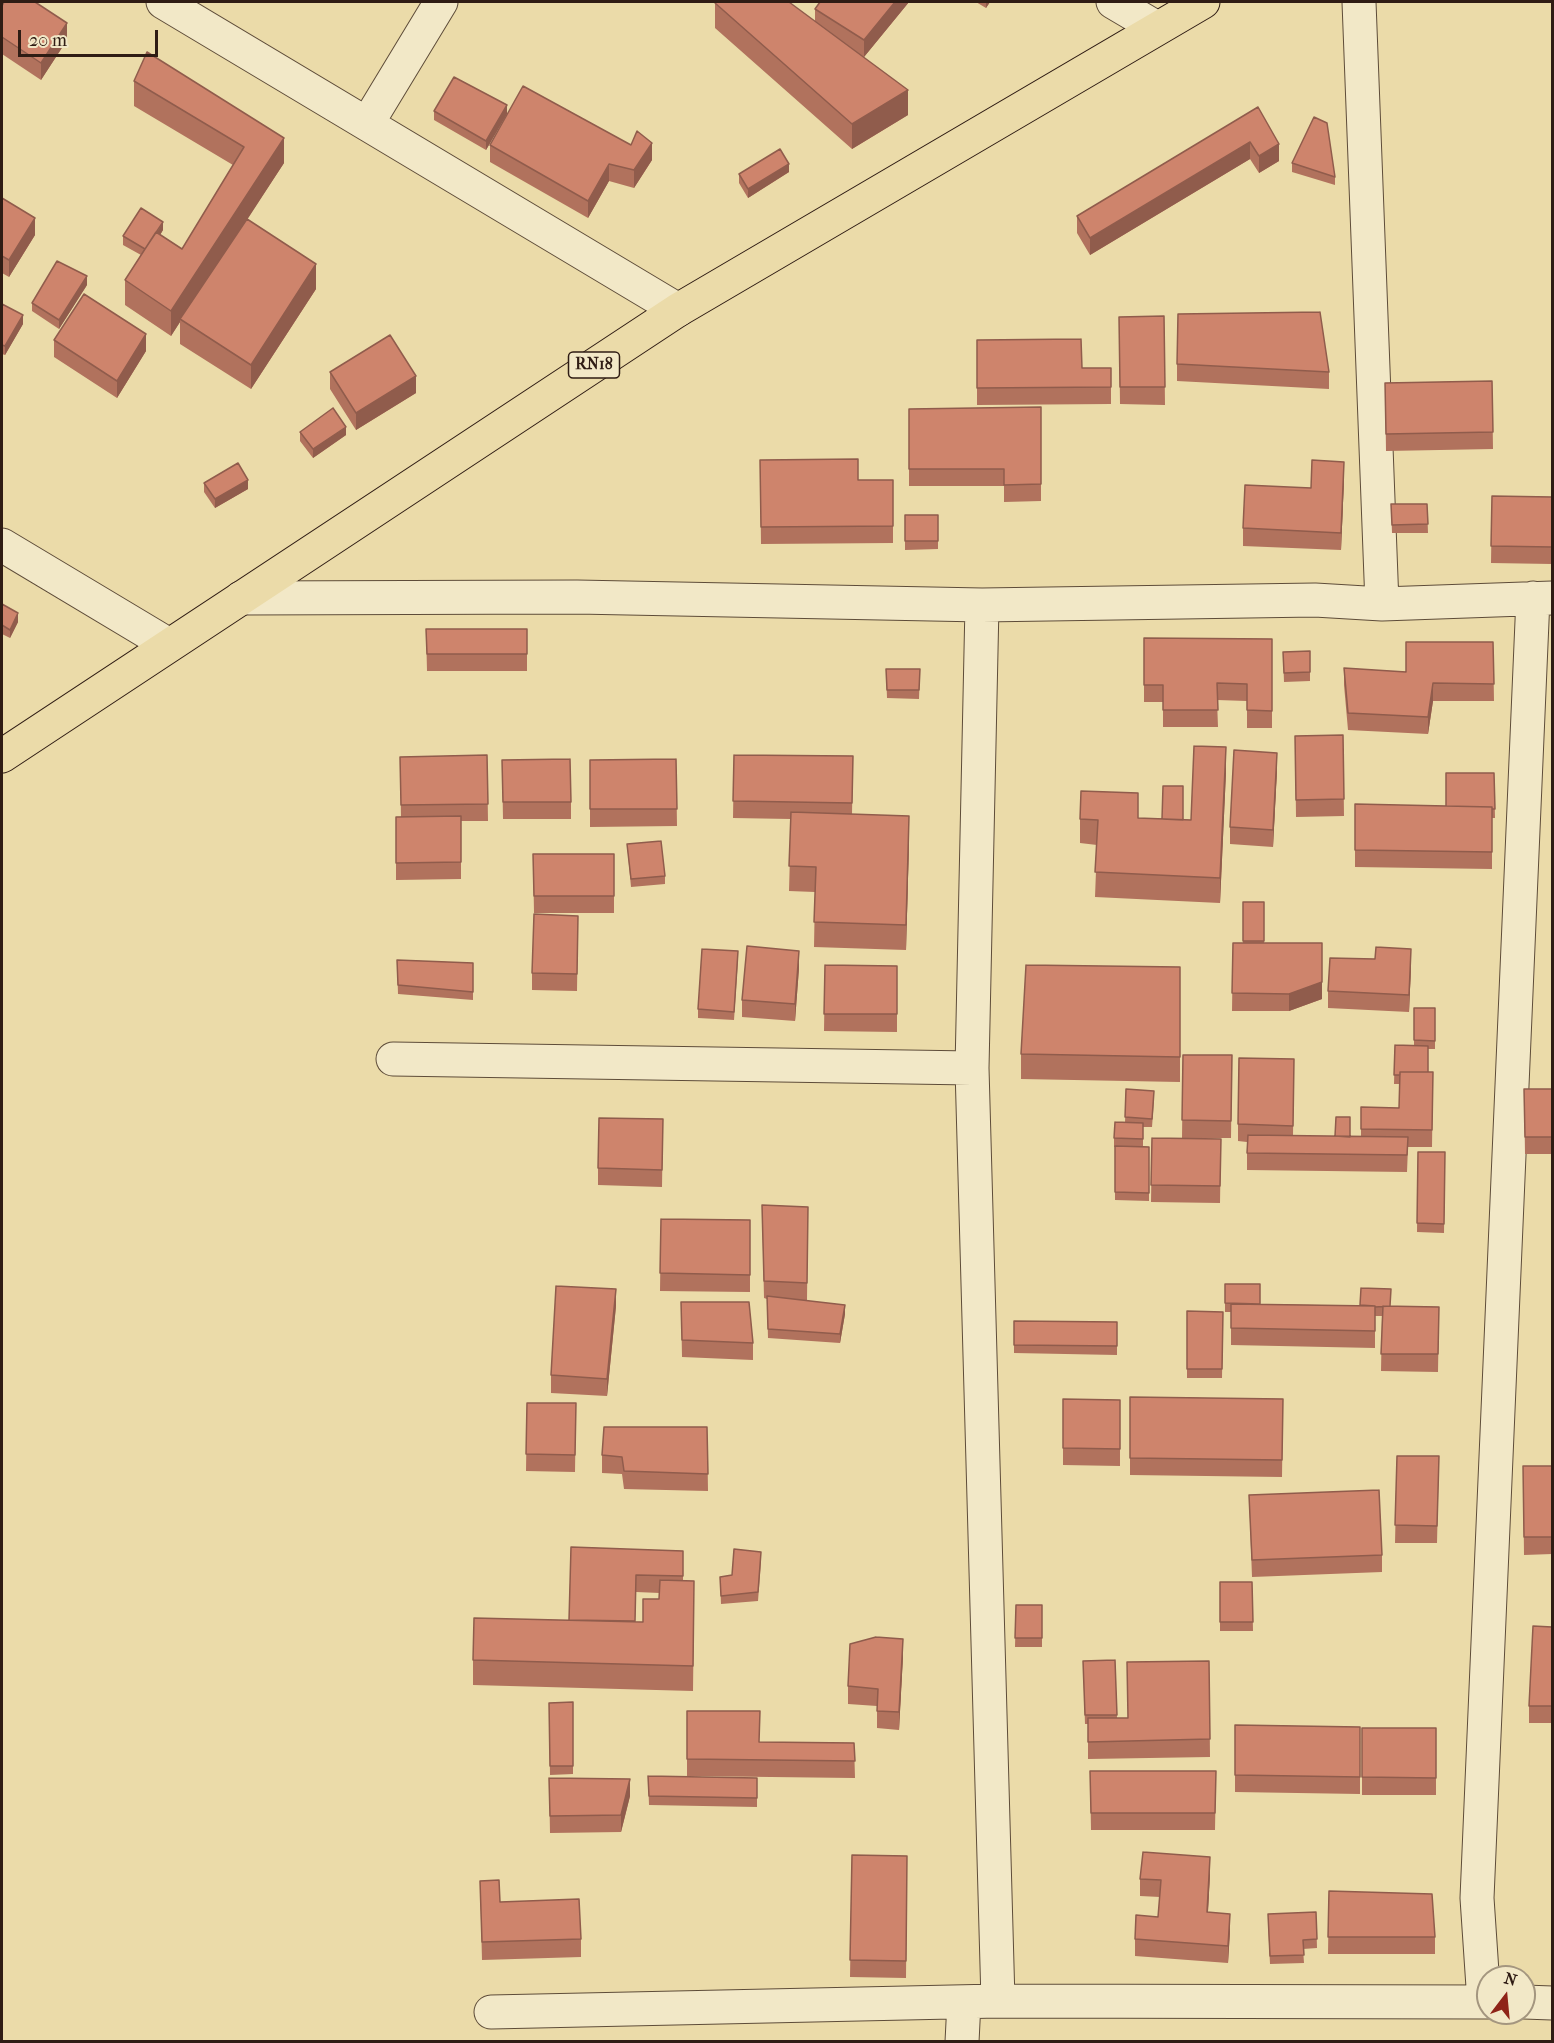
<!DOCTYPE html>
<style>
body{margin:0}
#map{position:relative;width:1554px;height:2043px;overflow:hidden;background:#ebdba9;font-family:"IM FELL French Canon",serif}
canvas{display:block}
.frame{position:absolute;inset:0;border:3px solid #2f1c14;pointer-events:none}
.north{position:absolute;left:1476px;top:1965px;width:60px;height:60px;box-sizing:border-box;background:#f2e8c7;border:2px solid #a4967f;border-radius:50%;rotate:16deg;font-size:16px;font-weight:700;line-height:24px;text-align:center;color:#2f1c14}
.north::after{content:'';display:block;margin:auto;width:21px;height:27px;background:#8f2418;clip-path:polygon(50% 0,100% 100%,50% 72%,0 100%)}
.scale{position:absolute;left:18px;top:30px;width:140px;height:27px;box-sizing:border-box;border:3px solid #2f1c14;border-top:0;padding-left:8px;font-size:18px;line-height:21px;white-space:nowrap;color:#2f1c14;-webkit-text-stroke:4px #f2e8c7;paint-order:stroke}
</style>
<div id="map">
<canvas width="1554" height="2043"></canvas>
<div class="frame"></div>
<div class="north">N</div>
<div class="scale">20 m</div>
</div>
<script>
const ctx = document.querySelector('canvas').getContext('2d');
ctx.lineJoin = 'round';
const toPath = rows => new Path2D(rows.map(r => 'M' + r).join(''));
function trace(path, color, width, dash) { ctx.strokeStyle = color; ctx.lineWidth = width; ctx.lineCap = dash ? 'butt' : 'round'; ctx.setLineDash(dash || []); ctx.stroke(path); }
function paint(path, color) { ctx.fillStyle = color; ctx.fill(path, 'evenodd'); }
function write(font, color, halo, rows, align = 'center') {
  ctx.font = font + ' "IM FELL French Canon",serif'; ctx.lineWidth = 4.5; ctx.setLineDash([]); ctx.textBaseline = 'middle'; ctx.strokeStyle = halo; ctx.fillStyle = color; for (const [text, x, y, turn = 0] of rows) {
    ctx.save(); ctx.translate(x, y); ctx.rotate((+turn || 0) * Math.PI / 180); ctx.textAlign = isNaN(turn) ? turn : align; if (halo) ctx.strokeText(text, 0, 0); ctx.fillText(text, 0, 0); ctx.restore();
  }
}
const street = toPath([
 [163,2,678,310],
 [1113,2,1157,28],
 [1359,2,1382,604],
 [367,124,441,2],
 [2,545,169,645],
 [241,598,577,597,982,605,1315,600,1382,604,1552,598],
 [982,605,972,1068,998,2001],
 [393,1059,972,1068],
 [1484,2002,1477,1898,1533,598],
 [1524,2002,1552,2003],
 [491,2012,998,2001,1488,2002],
 [962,2042,964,2002]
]);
const primary = toPath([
 [2,756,678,310,1203,2]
]);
const wall = toPath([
 [909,2,864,57,908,115,852,149,715,28,715,3,815,21,815,9],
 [976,2,990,2,986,8],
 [2,6,67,40,41,80,2,54],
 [134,81,284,163,247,219,316,289,251,389,180,344,180,322,171,336,125,305,125,280,141,255,123,245,123,236,163,230,160,235,182,249,233,165,134,106],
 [1258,107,1279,161,1259,173,1250,159,1090,255,1077,233,1077,216],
 [434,111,507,114,486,150,434,120],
 [490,145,652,160,634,188,609,181,588,218,490,162],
 [1292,163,1335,177,1335,185,1292,172],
 [789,172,748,198,739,183,739,174],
 [2,198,35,235,9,277,2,273],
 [87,285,59,329,32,311,32,303],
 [2,305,23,324,5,355,2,354],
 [1164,316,1165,405,1120,404,1119,317],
 [54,340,146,351,117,398,54,357],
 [977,340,1082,368,1111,368,1111,404,977,405],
 [1177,364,1329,372,1329,389,1177,381],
 [330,372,416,393,356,430,330,389],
 [1492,381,1493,449,1386,451,1385,383],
 [1041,407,1041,501,1004,502,1004,486,909,486,909,409],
 [300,432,346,435,313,458,300,441],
 [760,460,858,480,893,480,893,543,761,544],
 [1344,479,1341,550,1243,546,1243,528,1311,488],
 [204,483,248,489,215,508,204,492],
 [1492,496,1552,497,1552,564,1491,563],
 [1391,504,1427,504,1428,533,1392,533],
 [905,515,938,515,938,549,905,550],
 [2,604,18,622,10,638,2,634],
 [426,629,527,629,527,671,427,671],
 [1144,638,1272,639,1272,728,1247,728,1247,701,1217,700,1218,727,1163,727,1163,702,1144,702],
 [1493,642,1494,701,1433,701,1428,734,1348,730,1344,685,1344,668,1406,672],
 [1310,651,1310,681,1284,682,1283,652],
 [886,669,920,669,919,699,887,698],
 [1343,735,1344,816,1296,817,1295,736],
 [487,755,488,821,461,821,461,879,396,880,396,817,401,817,400,757],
 [734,755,853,756,852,814,909,841,906,950,814,947,815,892,789,891,791,819,733,818],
 [676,759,677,826,590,827,590,760],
 [502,760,571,802,571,819,503,819],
 [1277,770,1273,847,1230,844,1230,827],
 [1226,772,1220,903,1095,897,1097,845,1080,843,1080,819,1138,818,1191,820],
 [1494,773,1495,818,1492,818,1492,869,1355,867,1355,804,1446,806],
 [627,844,665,876,665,884,631,887],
 [533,854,614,854,614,913,534,913],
 [1243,902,1264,902,1264,943,1322,999,1289,1011,1232,1011,1233,943,1243,943],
 [578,916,577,991,532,990,532,973],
 [397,960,473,963,473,1000,398,994],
 [738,960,734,1020,698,1018,698,1009],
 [825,965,897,966,897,1032,824,1031],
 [1411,966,1409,1012,1328,1008,1328,991],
 [1180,967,1180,1082,1021,1079,1021,1054],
 [799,968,795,1021,742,1017,742,1000],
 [1414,1008,1435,1008,1435,1049,1428,1049,1428,1072,1433,1072,1432,1147,1408,1147,1407,1172,1247,1170,1247,1142,1238,1141,1238,1124,1294,1059,1293,1136,1361,1137,1361,1107,1399,1108,1400,1084,1394,1084,1395,1045,1414,1046],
 [1183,1055,1232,1055,1231,1138,1182,1138],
 [1126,1089,1154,1100,1152,1127,1143,1127,1143,1146,1149,1147,1149,1201,1115,1200,1115,1147,1114,1147,1114,1138,1125,1123],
 [1524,1089,1552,1089,1552,1154,1525,1154],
 [663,1119,662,1187,598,1185,598,1168],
 [1152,1138,1221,1139,1220,1203,1151,1202],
 [1418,1152,1445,1152,1444,1233,1417,1232],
 [762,1205,808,1207,807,1300,845,1314,840,1343,768,1338,767,1299,764,1298],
 [661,1219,750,1220,750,1292,660,1291],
 [1225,1284,1260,1304,1439,1307,1438,1372,1381,1371,1382,1316,1375,1316,1375,1348,1231,1345,1231,1312,1225,1312],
 [681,1302,753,1343,753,1360,682,1357],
 [616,1306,607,1396,551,1393,551,1375],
 [1187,1311,1223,1312,1222,1378,1187,1378],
 [1014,1321,1117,1322,1117,1355,1014,1353],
 [1130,1397,1283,1399,1282,1477,1130,1475],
 [1063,1399,1120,1400,1120,1466,1063,1465],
 [527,1403,576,1403,575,1472,526,1471],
 [707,1427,708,1491,624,1489,622,1474,602,1473,602,1455],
 [1397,1456,1439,1456,1437,1543,1395,1543],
 [1523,1466,1552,1466,1552,1554,1524,1555],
 [1249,1495,1382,1555,1382,1572,1252,1577],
 [571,1547,683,1551,683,1580,694,1606,693,1691,473,1685,473,1660,569,1621],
 [636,1592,660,1593,659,1599,643,1622,635,1622],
 [761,1561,758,1601,721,1604,720,1577,732,1575],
 [1220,1582,1252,1582,1253,1631,1220,1631],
 [1016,1605,1042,1605,1042,1647,1015,1647],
 [1552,1627,1552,1723,1529,1723,1529,1706],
 [903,1656,899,1730,877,1728,877,1706,848,1704,848,1686],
 [1115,1660,1117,1718,1128,1718,1209,1661,1210,1757,1088,1759,1088,1724,1085,1724,1083,1661],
 [573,1702,573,1774,550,1775,549,1703],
 [687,1711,760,1742,854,1743,855,1778,687,1776],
 [1235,1725,1360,1727,1360,1794,1235,1792],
 [1362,1728,1436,1728,1436,1795,1362,1795],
 [1090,1771,1216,1771,1215,1830,1091,1830],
 [648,1776,757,1778,757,1807,649,1805],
 [549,1778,630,1796,621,1832,550,1833],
 [852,1855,907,1856,906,1978,850,1977],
 [1210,1874,1208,1912,1230,1931,1228,1963,1135,1956,1135,1939,1158,1917,1160,1897,1140,1896,1140,1879],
 [480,1881,500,1902,581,1939,581,1957,482,1960],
 [1329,1891,1435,1937,1435,1954,1328,1954],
 [1316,1912,1317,1948,1303,1949,1304,1963,1270,1964,1268,1923]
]);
const shadedWall = toPath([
 [895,2,909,2,864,57,864,40],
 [986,2,990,2,986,8],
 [67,23,67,40,41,80,41,63],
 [908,90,908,115,852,149,852,124],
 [507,105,507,114,486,150,486,141],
 [284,138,284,163,182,320,180,319,180,322,171,336,171,311],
 [1250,142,1250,159,1090,255,1090,238],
 [652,143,652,160,634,188,634,170],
 [1279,144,1279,161,1259,173,1259,156],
 [609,164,609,181,588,218,588,201],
 [789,164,789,172,748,198,748,189],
 [35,218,35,235,9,277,9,260],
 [163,222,163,230,146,258,146,250],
 [316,264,316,289,251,389,251,365],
 [87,276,87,285,59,329,59,320],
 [23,315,23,324,5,355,5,346],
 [146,334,146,351,117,398,117,381],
 [416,376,416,393,356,430,356,413],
 [346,427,346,435,313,458,313,449],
 [1344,462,1344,479,1341,550,1341,533],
 [248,480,248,489,215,508,215,499],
 [18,613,18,622,10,638,10,630],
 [1433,683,1433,701,1428,734,1428,717],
 [1226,747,1226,772,1220,903,1220,878],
 [1277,753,1277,770,1273,847,1273,830],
 [909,816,909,841,906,950,906,925],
 [1322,943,1322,999,1289,1011,1289,994],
 [1411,949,1411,966,1409,1012,1409,995],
 [799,951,799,968,795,1021,795,1004],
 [616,1289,616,1306,607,1396,607,1379],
 [845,1305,845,1314,840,1343,840,1334],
 [903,1639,903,1656,899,1730,899,1712],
 [630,1779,630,1796,621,1832,621,1815],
 [1210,1857,1210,1874,1207,1929,1207,1912],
 [1230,1914,1230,1931,1228,1963,1228,1946]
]);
const building = toPath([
 [4,2,35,2,67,23,41,63,2,37,2,6,4,2],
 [716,2,789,2,908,90,852,124,715,3,716,2],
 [820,2,895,2,864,40,815,9,820,2],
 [147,52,284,138,171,311,125,280,156,232,182,249,244,147,134,81,147,52],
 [454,77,507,105,486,141,434,111,454,77],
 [523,86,631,145,637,131,652,143,634,170,609,164,588,201,490,145,523,86],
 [1258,107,1279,144,1259,156,1250,142,1090,238,1077,216,1258,107],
 [1314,117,1327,123,1335,177,1292,163,1314,117],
 [780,149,789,164,748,189,739,174,780,149],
 [2,198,35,218,9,260,2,256,2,198],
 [141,208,163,222,145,249,123,236,141,208],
 [247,219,316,264,251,365,180,319,247,219],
 [57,261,87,276,59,320,32,303,57,261],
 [84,294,146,334,117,381,54,340,84,294],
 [2,304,23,315,5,346,2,345,2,304],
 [1320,312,1329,372,1177,364,1178,314,1320,312],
 [1164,316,1165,387,1120,387,1119,317,1164,316],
 [390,335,416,376,356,413,330,372,390,335],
 [1081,339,1082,368,1111,368,1111,387,977,388,977,340,1081,339],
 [1492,381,1493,432,1386,434,1385,383,1492,381],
 [1041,407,1041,484,1004,485,1004,469,909,469,909,409,1041,407],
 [333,408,346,427,313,449,300,432,333,408],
 [858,459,858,480,893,480,893,526,761,527,760,460,858,459],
 [1312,460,1344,462,1341,533,1243,528,1245,485,1311,488,1312,460],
 [238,463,248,480,215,499,204,483,238,463],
 [1492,496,1552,497,1552,547,1491,546,1492,496],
 [1391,504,1427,504,1428,524,1392,525,1391,504],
 [905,515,938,515,938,541,905,541,905,515],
 [2,604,18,613,10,630,2,625,2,604],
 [426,629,527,629,527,654,427,654,426,629],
 [1144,638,1272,639,1272,711,1247,710,1247,684,1217,683,1218,710,1163,710,1163,685,1144,685,1144,638],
 [1406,642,1493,642,1494,684,1433,683,1428,717,1348,713,1344,668,1406,672,1406,642],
 [1310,651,1310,672,1284,673,1283,652,1310,651],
 [886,669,920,669,919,690,887,690,886,669],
 [1343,735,1344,799,1296,800,1295,736,1343,735],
 [1194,746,1226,747,1220,878,1095,872,1098,820,1080,819,1081,791,1138,793,1138,818,1191,820,1194,746],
 [1234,750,1277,753,1273,830,1230,827,1234,750],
 [487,755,488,804,401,805,400,757,487,755],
 [734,755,853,756,852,803,733,801,734,755],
 [570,759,571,802,503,802,502,760,570,759],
 [676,759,677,809,590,809,590,760,676,759],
 [1446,773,1494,773,1495,809,1492,809,1492,807,1446,806,1446,773],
 [1163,786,1183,786,1183,820,1162,819,1163,786],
 [1355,804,1492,807,1492,852,1355,850,1355,804],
 [791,812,909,816,906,925,814,922,816,867,789,866,791,812],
 [461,816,461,862,396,863,396,817,461,816],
 [661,841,665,876,631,879,627,844,661,841],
 [533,854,614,854,614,896,534,896,533,854],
 [1243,902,1264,902,1264,941,1243,941,1243,902],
 [534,914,578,916,577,974,532,973,534,914],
 [1233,943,1322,943,1322,982,1289,994,1232,993,1233,943],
 [747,946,799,951,795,1004,742,1000,747,946],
 [1376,947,1411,949,1409,995,1328,991,1330,958,1375,959,1376,947],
 [702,949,738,951,734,1012,698,1009,702,949],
 [397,960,473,963,473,992,398,985,397,960],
 [825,965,897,966,897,1014,824,1014,825,965],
 [1026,965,1180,967,1180,1057,1021,1054,1026,965],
 [1414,1008,1435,1008,1435,1041,1414,1040,1414,1008],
 [1395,1045,1428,1046,1428,1072,1400,1072,1400,1075,1394,1075,1395,1045],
 [1183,1055,1232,1055,1231,1121,1182,1120,1183,1055],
 [1239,1058,1294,1059,1293,1126,1238,1124,1239,1058],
 [1400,1072,1433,1072,1432,1130,1361,1129,1361,1107,1399,1108,1400,1072],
 [1126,1089,1154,1091,1152,1119,1125,1117,1126,1089],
 [1524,1089,1552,1089,1552,1137,1525,1137,1524,1089],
 [1336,1117,1350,1117,1350,1137,1335,1136,1336,1117],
 [599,1118,663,1119,662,1170,598,1168,599,1118],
 [1115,1122,1143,1123,1143,1139,1114,1138,1115,1122],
 [1248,1135,1408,1137,1407,1155,1247,1153,1248,1135],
 [1152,1138,1221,1139,1220,1186,1151,1185,1152,1138],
 [1115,1146,1149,1147,1149,1193,1115,1192,1115,1146],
 [1418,1152,1445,1152,1444,1224,1417,1223,1418,1152],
 [762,1205,808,1207,807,1283,764,1281,762,1205],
 [661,1219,750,1220,750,1275,660,1273,661,1219],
 [1225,1284,1260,1284,1260,1304,1225,1303,1225,1284],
 [556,1286,616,1289,607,1379,551,1375,556,1286],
 [1361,1288,1391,1289,1390,1306,1375,1307,1375,1306,1360,1305,1361,1288],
 [767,1296,845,1305,840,1334,768,1329,767,1296],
 [681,1302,749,1302,753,1343,682,1340,681,1302],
 [1231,1304,1375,1306,1375,1331,1231,1328,1231,1304],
 [1383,1306,1439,1307,1438,1354,1381,1354,1383,1306],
 [1187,1311,1223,1312,1222,1369,1187,1369,1187,1311],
 [1014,1321,1117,1322,1117,1346,1014,1345,1014,1321],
 [1130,1397,1283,1399,1282,1460,1130,1458,1130,1397],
 [1063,1399,1120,1400,1120,1449,1063,1448,1063,1399],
 [527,1403,576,1403,575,1455,526,1454,527,1403],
 [604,1427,707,1427,708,1474,624,1471,622,1457,602,1455,604,1427],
 [1397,1456,1439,1456,1437,1526,1395,1525,1397,1456],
 [1523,1466,1552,1466,1552,1537,1524,1537,1523,1466],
 [1379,1490,1382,1555,1252,1560,1249,1495,1379,1490],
 [571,1547,683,1551,683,1576,636,1575,635,1621,569,1620,571,1547],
 [734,1549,761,1552,758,1592,721,1596,720,1577,732,1575,734,1549],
 [660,1580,694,1581,693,1666,473,1660,474,1618,643,1622,643,1599,659,1599,660,1580],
 [1220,1582,1252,1582,1253,1622,1220,1622,1220,1582],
 [1016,1605,1042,1605,1042,1638,1015,1638,1016,1605],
 [1533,1626,1552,1627,1552,1706,1529,1706,1533,1626],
 [876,1637,903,1639,899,1712,877,1711,878,1689,848,1686,850,1644,876,1637],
 [1115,1660,1117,1715,1085,1715,1083,1661,1115,1660],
 [1209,1661,1210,1739,1088,1742,1088,1718,1128,1718,1127,1662,1209,1661],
 [573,1702,573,1766,550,1766,549,1703,573,1702],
 [687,1711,760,1711,759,1742,854,1743,855,1761,687,1759,687,1711],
 [1235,1725,1360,1727,1360,1777,1235,1775,1235,1725],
 [1362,1728,1436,1728,1436,1778,1362,1777,1362,1728],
 [1090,1771,1216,1771,1215,1813,1091,1813,1090,1771],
 [648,1776,757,1778,757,1798,649,1796,648,1776],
 [549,1778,630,1779,621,1815,550,1816,549,1778],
 [1143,1852,1210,1857,1207,1912,1230,1914,1228,1946,1135,1939,1136,1915,1158,1917,1161,1880,1140,1879,1143,1852],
 [852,1855,907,1856,906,1961,850,1960,852,1855],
 [499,1880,500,1902,579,1899,581,1939,482,1942,480,1881,499,1880],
 [1329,1891,1432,1894,1435,1937,1328,1937,1329,1891],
 [1316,1912,1317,1939,1303,1940,1304,1955,1270,1956,1268,1914,1316,1912]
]);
const shields = [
 [594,365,51]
];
const shieldNames = [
 ["RN18",594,365]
];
trace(street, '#5e4c39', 35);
trace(primary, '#2f1c14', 35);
trace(street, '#f2e8c7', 33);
trace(primary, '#ebdba9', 33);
paint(wall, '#b1725d');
paint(shadedWall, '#905c4c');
paint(building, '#ce846c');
trace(building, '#905c4c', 1.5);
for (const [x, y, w] of shields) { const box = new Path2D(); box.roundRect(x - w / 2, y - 13, w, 26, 4.5); ctx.fillStyle = '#f2e8c7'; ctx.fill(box); trace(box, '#2f1c14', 1.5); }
write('bold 16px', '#2f1c14', null, shieldNames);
</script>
